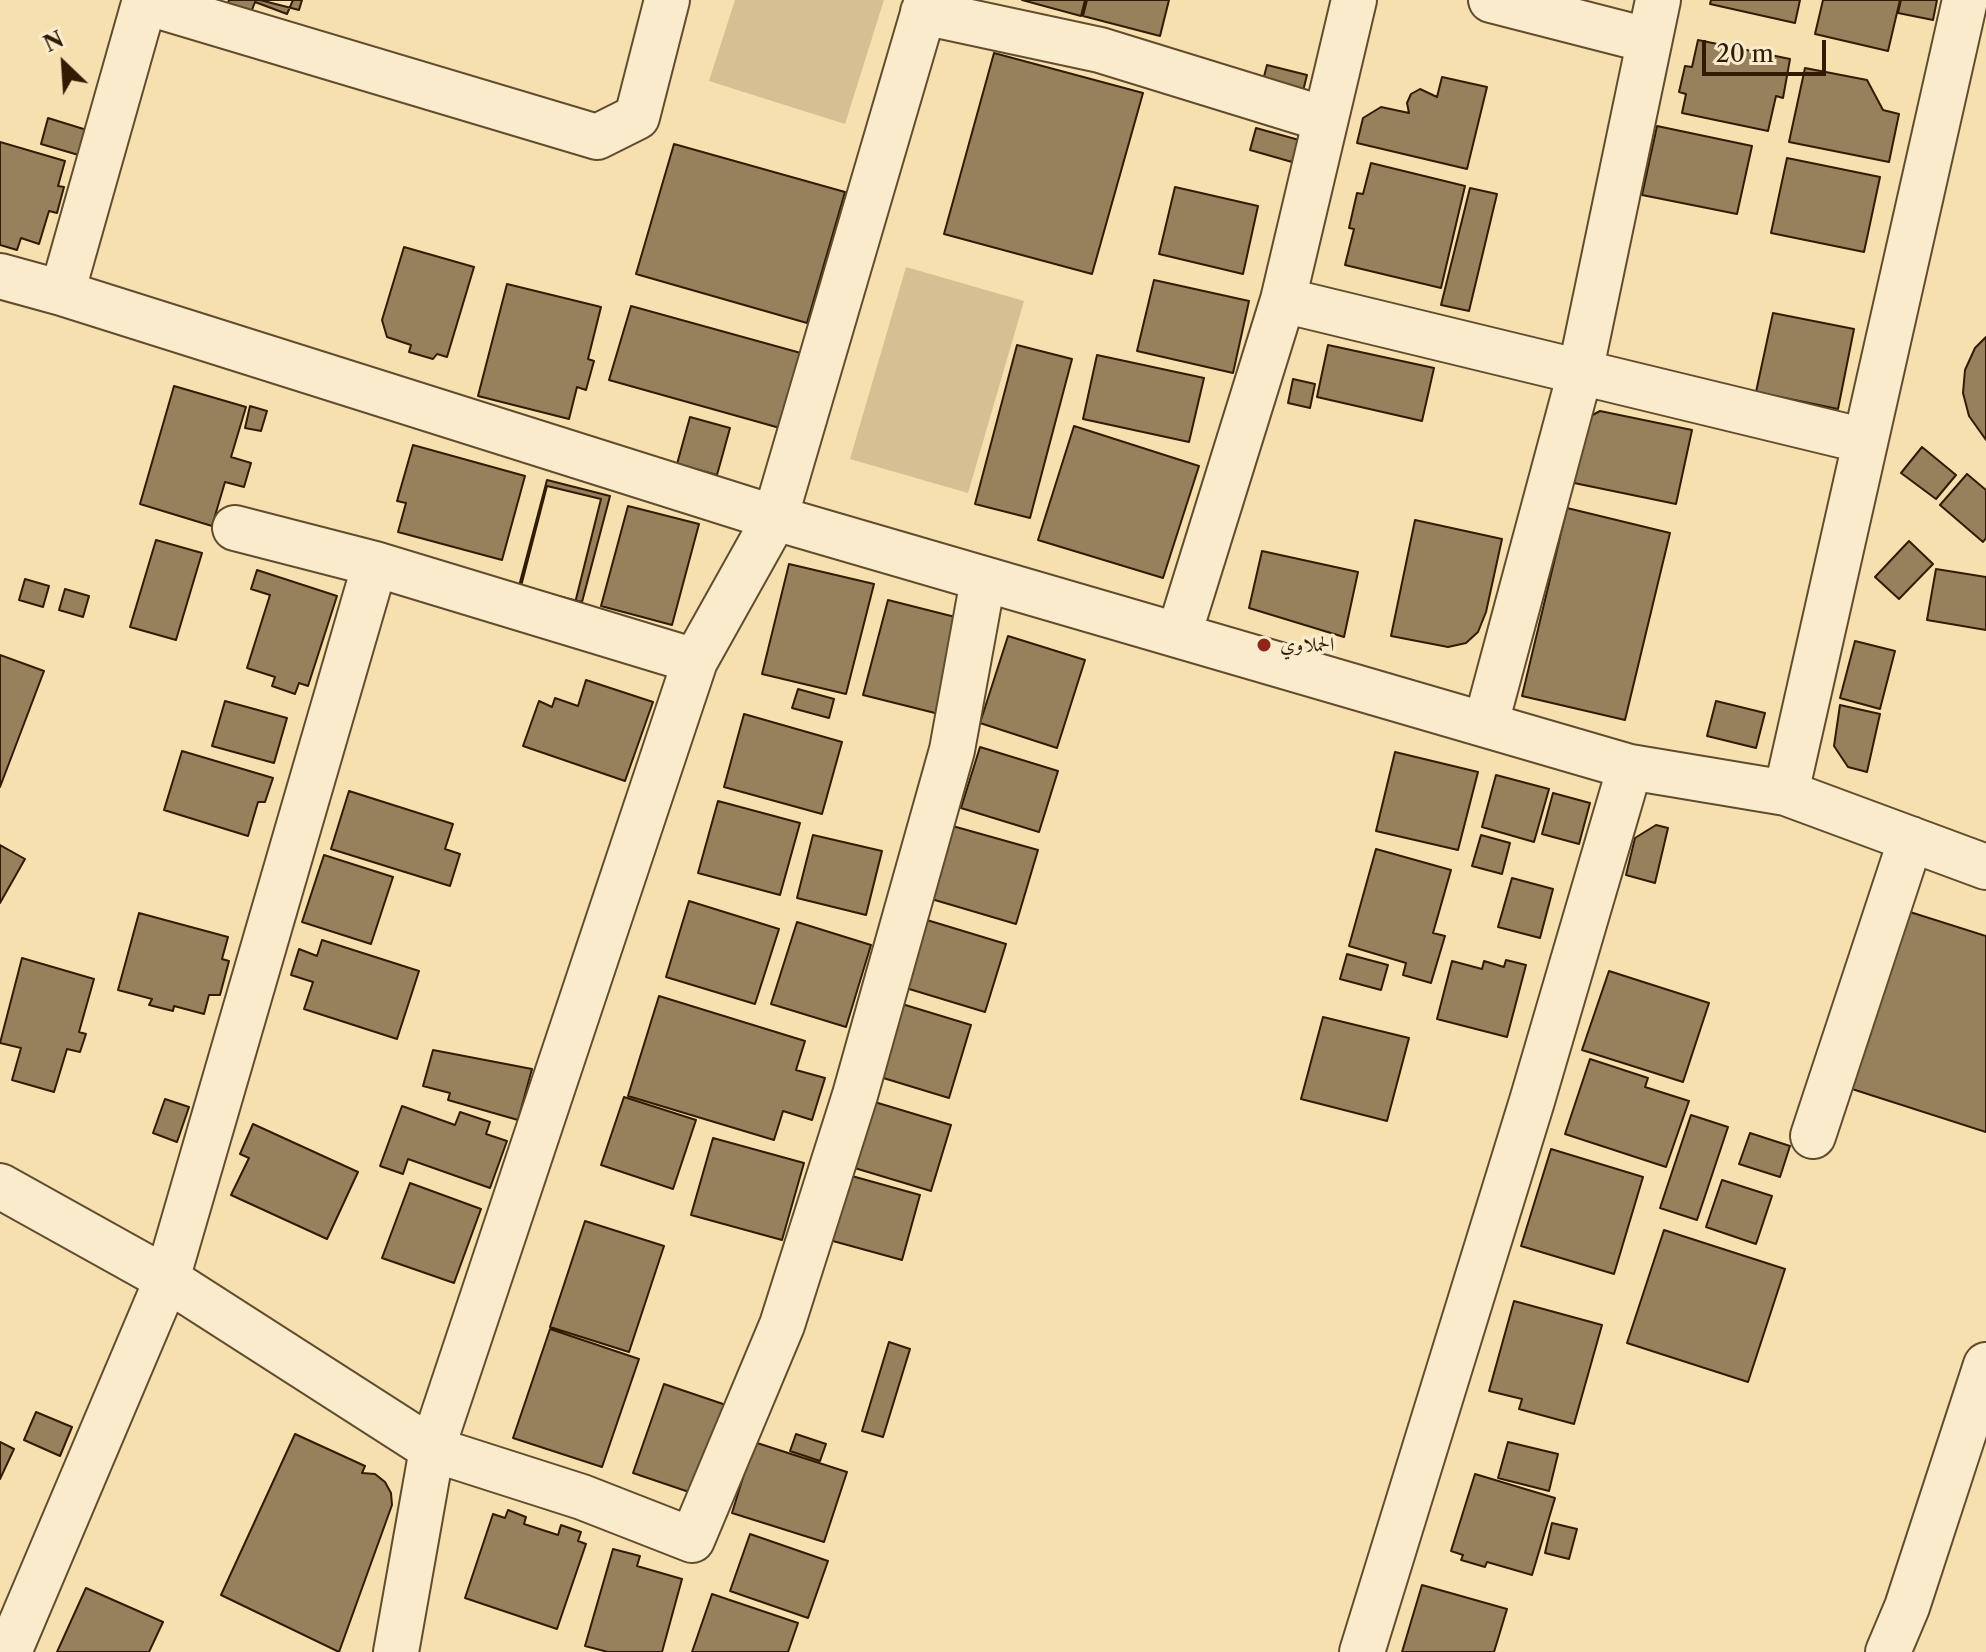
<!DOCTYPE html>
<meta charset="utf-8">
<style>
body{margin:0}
#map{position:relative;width:1986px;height:1652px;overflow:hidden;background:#f6e0b0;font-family:"Libre Caslon Text",serif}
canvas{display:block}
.north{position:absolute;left:24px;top:24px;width:80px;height:80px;-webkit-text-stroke:6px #f9ebcc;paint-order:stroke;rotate:335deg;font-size:22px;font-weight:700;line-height:32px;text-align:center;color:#311b03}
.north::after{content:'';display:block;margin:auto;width:28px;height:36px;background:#311b03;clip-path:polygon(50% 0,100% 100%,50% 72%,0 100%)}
.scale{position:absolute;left:1702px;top:40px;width:124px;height:36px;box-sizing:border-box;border:4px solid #311b03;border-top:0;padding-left:10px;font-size:24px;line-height:28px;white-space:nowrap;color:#311b03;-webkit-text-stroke:6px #f9ebcc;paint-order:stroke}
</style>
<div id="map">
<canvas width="1986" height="1652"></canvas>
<div class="north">N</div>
<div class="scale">20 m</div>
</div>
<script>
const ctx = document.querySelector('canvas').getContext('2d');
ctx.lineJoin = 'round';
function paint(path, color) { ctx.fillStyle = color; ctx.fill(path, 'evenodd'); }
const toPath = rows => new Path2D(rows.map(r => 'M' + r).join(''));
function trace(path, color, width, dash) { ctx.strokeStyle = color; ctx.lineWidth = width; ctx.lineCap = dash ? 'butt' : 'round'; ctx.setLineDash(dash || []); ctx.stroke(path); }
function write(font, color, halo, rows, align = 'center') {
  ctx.font = font + ' "Libre Caslon Text",Amiri,serif'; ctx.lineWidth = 7; ctx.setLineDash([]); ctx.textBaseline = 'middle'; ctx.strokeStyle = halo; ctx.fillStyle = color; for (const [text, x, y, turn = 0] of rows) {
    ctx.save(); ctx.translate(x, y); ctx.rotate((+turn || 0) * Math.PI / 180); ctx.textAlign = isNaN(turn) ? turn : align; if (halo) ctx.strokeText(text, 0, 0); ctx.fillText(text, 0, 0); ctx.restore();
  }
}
const green = toPath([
 [735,0,884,0,845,124,709,81],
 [906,267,1024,301,968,493,850,459]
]);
const building = toPath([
 [229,0,293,0,287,14,255,2,248,20,225,12,229,0],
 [260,0,302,0,299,10,260,0],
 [1022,0,1085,0,1081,16,1022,0],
 [1087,0,1169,0,1160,36,1083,16,1087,0],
 [1711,0,1800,0,1795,23,1710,4,1711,0],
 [1823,0,1900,0,1888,51,1815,34,1823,0],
 [1901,0,1937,0,1933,20,1898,13,1901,0],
 [1698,40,1790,59,1783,98,1776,96,1768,131,1682,113,1686,94,1679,92,1685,66,1692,67,1698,40],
 [994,53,1143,93,1092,274,944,234,994,53],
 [1267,65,1307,75,1300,103,1260,92,1267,65],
 [1805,68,1867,80,1883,110,1899,114,1889,162,1789,142,1805,68],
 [1442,77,1487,87,1467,169,1357,143,1363,118,1381,107,1409,113,1407,103,1411,94,1420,89,1437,97,1442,77],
 [48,118,90,131,82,156,41,144,48,118],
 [1657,126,1752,146,1737,214,1642,195,1657,126],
 [1256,128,1299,140,1292,162,1250,150,1256,128],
 [0,142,65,161,58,186,64,187,57,213,49,211,39,244,21,238,17,250,0,245,0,142],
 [674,144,845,192,807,323,636,274,674,144],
 [1787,158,1880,177,1864,252,1771,233,1787,158],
 [1371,163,1465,186,1441,288,1345,265,1354,229,1349,228,1357,193,1363,194,1371,163],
 [1175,187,1258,206,1243,274,1159,254,1175,187],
 [1470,188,1497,194,1469,311,1441,305,1470,188],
 [404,247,474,267,447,357,437,354,433,359,409,352,411,345,387,337,382,320,404,247],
 [1154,280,1249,301,1233,373,1137,351,1154,280],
 [507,284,601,307,588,359,594,361,586,390,577,387,569,419,478,396,507,284],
 [631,306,808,355,787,430,609,380,631,306],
 [1773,313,1854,329,1838,409,1756,392,1773,313],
 [1986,337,1986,440,1969,416,1963,393,1965,370,1975,348,1986,337],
 [1017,345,1072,359,1030,518,975,504,1017,345],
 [1328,345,1434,368,1422,421,1317,397,1328,345],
 [1097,355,1204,378,1189,442,1083,419,1097,355],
 [1293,379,1315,384,1310,408,1288,403,1293,379],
 [174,386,246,407,231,457,251,463,244,487,225,482,212,526,140,504,174,386],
 [250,406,267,411,261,431,245,428,250,406],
 [1600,411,1692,430,1676,504,1574,483,1587,418,1600,411],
 [690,417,730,428,717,475,677,464,690,417],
 [1074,426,1199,466,1163,578,1038,540,1074,426],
 [413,445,525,476,502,560,398,532,406,503,397,501,413,445],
 [1922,447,1956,475,1936,499,1901,473,1922,447],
 [1967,474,1986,490,1986,538,1983,542,1940,505,1967,474],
 [547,480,610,496,582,602,519,586,547,480],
 [547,486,601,499,574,607,519,594,547,486],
 [628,506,699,524,672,625,601,606,628,506],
 [1567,508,1670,533,1625,720,1522,696,1567,508],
 [1415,520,1502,539,1486,612,1478,632,1466,643,1448,647,1391,636,1415,520],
 [156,540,202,553,176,640,130,627,156,540],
 [1909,541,1933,564,1899,599,1875,577,1909,541],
 [1262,551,1358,572,1344,637,1249,608,1262,551],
 [789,564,874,584,846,694,762,674,789,564],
 [1936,569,1986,577,1986,630,1927,620,1936,569],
 [257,570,337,596,308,686,299,683,295,694,272,686,275,677,247,668,270,595,251,589,257,570],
 [25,579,49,586,43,607,19,600,25,579],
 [65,589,89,596,83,617,59,610,65,589],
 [888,600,967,620,943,715,863,695,888,600],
 [1008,636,1085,660,1057,748,980,723,1008,636],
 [1855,641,1895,651,1880,709,1840,698,1855,641],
 [0,655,44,671,0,787,0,655],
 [586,680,653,702,625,781,523,746,539,701,552,707,555,698,578,706,586,680],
 [798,689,834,699,829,718,792,708,798,689],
 [225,701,287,718,274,763,212,746,225,701],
 [1716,701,1765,713,1756,748,1707,736,1716,701],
 [1840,705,1880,714,1867,772,1848,767,1834,746,1840,705],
 [744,714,842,742,822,814,724,787,744,714],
 [980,747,1058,771,1039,832,961,808,980,747],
 [182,751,273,778,265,802,258,802,248,836,164,810,182,751],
 [1395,752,1478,772,1458,850,1376,831,1395,752],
 [1496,775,1549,789,1534,842,1482,827,1496,775],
 [349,791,453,824,445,849,460,854,450,886,331,849,349,791],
 [1553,793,1590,803,1579,844,1542,834,1553,793],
 [718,801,800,823,780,895,698,873,718,801],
 [949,825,1038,850,1016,924,928,898,949,825],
 [1656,825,1668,828,1655,883,1626,875,1635,838,1656,825],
 [813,835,882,851,866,915,797,898,813,835],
 [1481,835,1510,843,1502,874,1472,866,1481,835],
 [0,845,25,859,0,903,0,845],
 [1376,849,1451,870,1433,933,1445,936,1431,983,1403,975,1406,963,1349,946,1376,849],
 [324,855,393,877,371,944,302,922,324,855],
 [1512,878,1553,889,1540,938,1498,927,1512,878],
 [689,901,779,929,755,1004,666,977,689,901],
 [1910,912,1986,936,1986,1132,1852,1089,1910,912],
 [139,913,228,937,222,959,229,961,220,995,209,995,204,1014,174,1006,173,1011,149,1005,152,999,118,990,139,913],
 [917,917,1006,944,985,1012,896,985,917,917],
 [797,922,871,945,846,1027,771,1004,797,922],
 [322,940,419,971,397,1039,304,1009,313,982,291,975,299,949,317,956,322,940],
 [1347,954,1388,965,1381,990,1340,979,1347,954],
 [22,958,94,979,79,1032,86,1034,80,1052,67,1049,54,1092,12,1080,21,1048,0,1043,22,958],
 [1506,960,1526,965,1507,1037,1437,1019,1452,961,1482,969,1484,961,1504,967,1506,960],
 [1609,971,1709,1003,1683,1082,1582,1050,1609,971],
 [659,996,805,1041,796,1070,825,1078,812,1120,783,1111,774,1140,628,1096,659,996],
 [902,1004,971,1025,949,1098,880,1077,902,1004],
 [1323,1017,1409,1038,1387,1121,1301,1099,1323,1017],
 [433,1050,532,1069,518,1120,448,1100,450,1093,423,1086,433,1050],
 [1590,1059,1648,1078,1645,1087,1689,1101,1666,1167,1565,1134,1590,1059],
 [624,1097,696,1120,673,1189,601,1165,624,1097],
 [165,1099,189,1107,177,1142,153,1133,165,1099],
 [868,1100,951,1125,931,1191,848,1166,868,1100],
 [402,1106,455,1125,460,1112,490,1122,486,1134,507,1141,490,1188,408,1159,403,1174,380,1166,402,1106],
 [1691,1115,1728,1127,1697,1220,1660,1208,1691,1115],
 [253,1124,358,1172,327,1239,231,1195,249,1158,240,1154,253,1124],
 [1750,1133,1790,1146,1780,1177,1739,1164,1750,1133],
 [713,1138,804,1163,782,1240,691,1215,713,1138],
 [1551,1149,1643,1177,1614,1274,1521,1246,1551,1149],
 [841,1173,920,1195,902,1260,822,1238,841,1173],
 [1722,1180,1772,1196,1756,1244,1706,1227,1722,1180],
 [410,1183,481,1209,454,1283,382,1258,410,1183],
 [585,1221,664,1246,629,1352,550,1327,585,1221],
 [1664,1230,1785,1269,1748,1382,1627,1343,1664,1230],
 [1514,1301,1602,1325,1574,1424,1519,1409,1522,1399,1489,1391,1514,1301],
 [550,1329,639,1359,602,1467,513,1438,550,1329],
 [889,1342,910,1349,883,1437,862,1431,889,1342],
 [664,1384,726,1405,695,1494,633,1473,664,1384],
 [36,1412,72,1427,60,1456,24,1440,36,1412],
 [295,1434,365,1466,362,1473,375,1474,385,1482,391,1493,392,1505,339,1652,221,1595,295,1434],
 [796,1434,826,1444,820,1461,790,1451,796,1434],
 [0,1442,14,1449,0,1479,0,1442],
 [754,1442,847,1472,824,1542,732,1513,754,1442],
 [1508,1442,1558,1454,1549,1491,1498,1478,1508,1442],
 [1475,1474,1555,1498,1532,1575,1487,1562,1485,1567,1461,1560,1463,1555,1451,1551,1475,1474],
 [508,1510,526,1517,524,1524,558,1535,561,1525,581,1532,578,1541,586,1544,557,1629,465,1598,493,1514,505,1518,508,1510],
 [1552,1523,1577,1529,1569,1559,1545,1553,1552,1523],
 [750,1534,828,1561,808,1618,730,1591,750,1534],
 [613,1549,640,1556,637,1566,682,1579,662,1652,608,1652,585,1646,613,1549],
 [1422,1585,1507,1609,1494,1652,1402,1652,1422,1585],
 [86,1588,163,1622,149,1652,57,1652,86,1588],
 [712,1594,798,1623,788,1652,692,1652,712,1594]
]);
const minor = toPath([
 [1491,0,1647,40],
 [145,2,597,137,637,117,667,0],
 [923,12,1100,50,1324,119],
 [0,276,62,293,775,518,1630,767,1786,793,1986,867],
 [62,293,145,0],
 [1283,300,1865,441],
 [235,528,375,564,695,661],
 [1179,634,1283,300,1354,0],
 [1486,723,1580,373,1658,0],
 [1786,793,1965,0],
 [1813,1136,1911,839],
 [0,1186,167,1279,432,1449,582,1497,692,1540,782,1325,855,1095,952,750,983,580],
 [9,1652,167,1279,375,564],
 [396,1652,432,1449,695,661,775,518,927,0],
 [1362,1652,1532,1101,1630,767],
 [1888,1652,1907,1607,1986,1365]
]);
const markers = [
 [1264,645,8,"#8f2418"]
];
const poiNames = [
 ["الحملاوي",1280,645]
];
paint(green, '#d5bf93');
paint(building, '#97815d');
trace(building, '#311b03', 2);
trace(minor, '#624c2e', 48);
trace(minor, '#f9ebcc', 44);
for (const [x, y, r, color] of markers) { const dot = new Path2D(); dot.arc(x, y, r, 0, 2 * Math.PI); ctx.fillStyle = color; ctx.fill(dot); trace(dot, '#f9ebcc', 3); }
write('20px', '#311b03', '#f9ebcc', poiNames, 'left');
</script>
